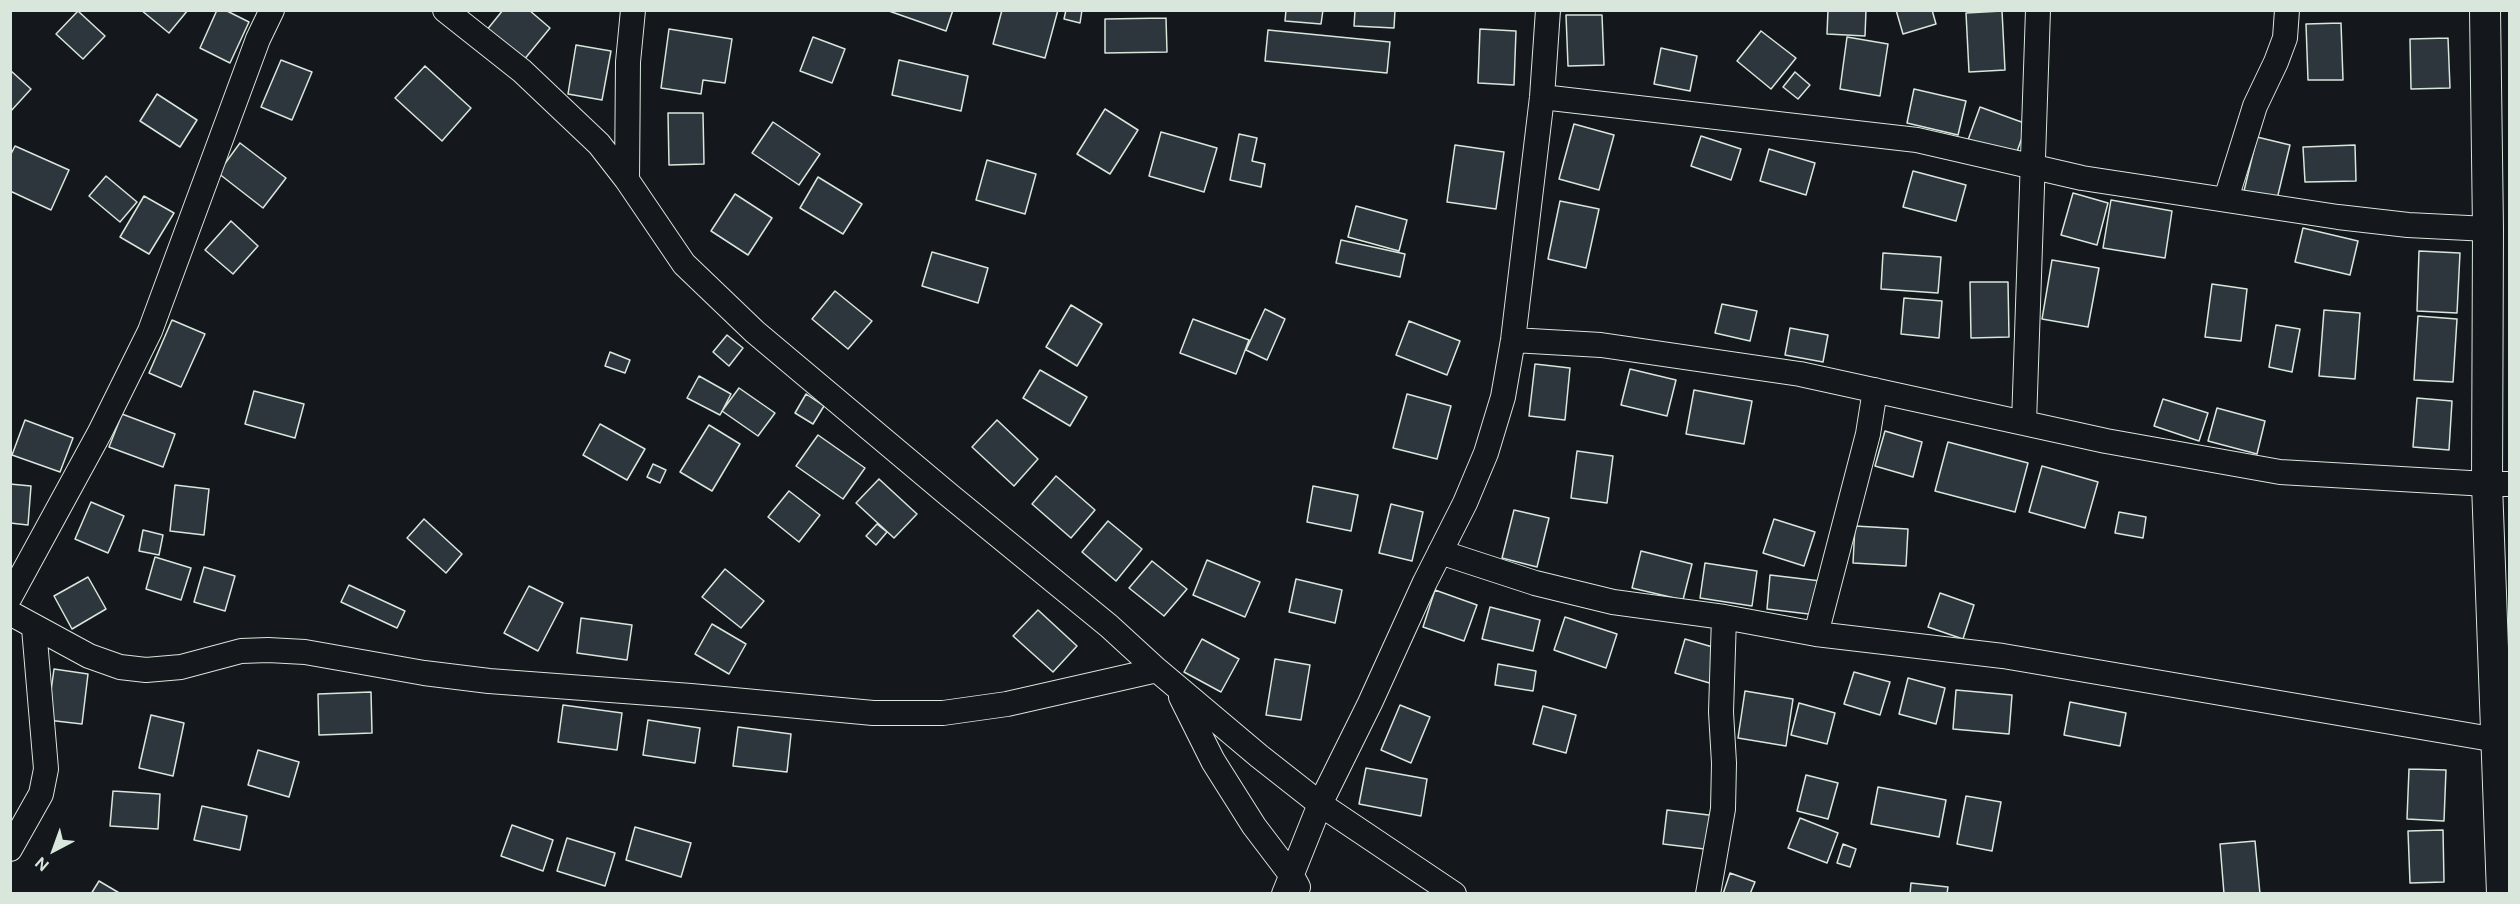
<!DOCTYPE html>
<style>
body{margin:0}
#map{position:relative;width:2520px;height:904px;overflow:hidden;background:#14181c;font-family:"DM Sans",sans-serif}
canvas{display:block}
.frame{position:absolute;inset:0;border:12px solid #d8e6dc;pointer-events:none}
.north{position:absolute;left:24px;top:820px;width:60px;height:60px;-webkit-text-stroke:4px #14181c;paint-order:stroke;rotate:221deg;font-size:16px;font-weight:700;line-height:24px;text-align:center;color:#d8e6dc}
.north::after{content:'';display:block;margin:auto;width:21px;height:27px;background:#d8e6dc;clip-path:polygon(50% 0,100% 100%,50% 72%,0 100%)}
</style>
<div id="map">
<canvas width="2520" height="904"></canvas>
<div class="frame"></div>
<div class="north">N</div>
</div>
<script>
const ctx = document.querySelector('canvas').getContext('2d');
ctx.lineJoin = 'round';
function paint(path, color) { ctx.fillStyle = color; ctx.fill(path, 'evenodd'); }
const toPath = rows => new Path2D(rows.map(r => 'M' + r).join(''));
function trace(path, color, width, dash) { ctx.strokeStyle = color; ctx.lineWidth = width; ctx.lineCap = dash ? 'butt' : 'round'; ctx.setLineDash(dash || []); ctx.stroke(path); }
const building = toPath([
 [141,10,188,10,169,33,141,10],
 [217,10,225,10,249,22,230,63,200,48,217,10],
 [503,10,529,10,550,28,523,61,486,31,503,10],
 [886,10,953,10,946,31,886,10],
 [1002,10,1058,10,1045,58,993,44,1002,10],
 [1066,10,1082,10,1080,23,1064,19,1066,10],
 [1286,10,1323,10,1321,24,1285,21,1286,10],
 [1355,10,1395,10,1394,28,1354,26,1355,10],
 [1828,10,1866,10,1865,36,1827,34,1828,10],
 [1896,10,1932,10,1936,24,1903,34,1896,10],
 [78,11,105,36,83,59,56,34,78,11],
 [2002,11,2005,70,1969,72,1966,13,2002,11],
 [1566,15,1602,15,1604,65,1568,66,1566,15],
 [1166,18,1167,52,1105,53,1105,19,1166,18],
 [2341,23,2343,80,2308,80,2306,24,2341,23],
 [669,29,732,39,725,83,703,80,701,94,661,88,669,29],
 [1480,29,1516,31,1514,85,1478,83,1480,29],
 [1268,30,1390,42,1387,73,1265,61,1268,30],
 [1761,31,1796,58,1771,89,1737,61,1761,31],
 [813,37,845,49,832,83,800,71,813,37],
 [1847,37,1888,44,1880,96,1840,89,1847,37],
 [2448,38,2450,88,2411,89,2410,39,2448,38],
 [576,45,611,51,602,100,568,94,576,45],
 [1661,48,1697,56,1690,91,1654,84,1661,48],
 [281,60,312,72,292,120,261,107,281,60],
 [899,60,968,76,961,111,892,95,899,60],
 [425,66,471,108,442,141,395,98,425,66],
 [10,70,31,89,10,112,10,70],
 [1795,72,1810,85,1798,99,1783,87,1795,72],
 [1914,89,1966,101,1958,135,1907,123,1914,89],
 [157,94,197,120,180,147,140,121,157,94],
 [1980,107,2027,124,2015,157,1968,140,1980,107],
 [1105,109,1138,130,1110,174,1077,154,1105,109],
 [668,113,703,113,704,164,669,165,668,113],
 [773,122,820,154,799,185,752,153,773,122],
 [1574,124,1614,135,1599,190,1559,179,1574,124],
 [1161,132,1217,148,1204,192,1149,176,1161,132],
 [1239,134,1257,138,1252,161,1265,164,1261,187,1230,180,1239,134],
 [1701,136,1741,149,1731,180,1691,166,1701,136],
 [2257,137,2290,145,2277,199,2244,191,2257,137],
 [240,143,286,178,263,208,218,173,240,143],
 [1455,145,1504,152,1496,209,1447,202,1455,145],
 [2355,145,2356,181,2305,182,2303,147,2355,145],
 [15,146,69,170,51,210,10,191,10,156,15,146],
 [1769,149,1815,163,1806,195,1760,181,1769,149],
 [987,160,1036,174,1025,214,976,200,987,160],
 [1913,171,1966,185,1956,221,1903,207,1913,171],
 [106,176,137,202,120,222,89,196,106,176],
 [818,177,862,204,843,234,800,208,818,177],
 [2073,193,2108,203,2097,245,2061,235,2073,193],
 [735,194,772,218,748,255,711,231,735,194],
 [144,196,174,213,149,254,120,237,144,196],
 [2111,200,2172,211,2165,258,2103,248,2111,200],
 [1560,201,1599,209,1586,268,1548,259,1560,201],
 [1356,206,1407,220,1399,251,1348,237,1356,206],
 [231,221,258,246,233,274,205,250,231,221],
 [2303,228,2358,241,2350,275,2295,262,2303,228],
 [1341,240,1405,254,1400,277,1336,263,1341,240],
 [2419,251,2460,253,2457,313,2417,311,2419,251],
 [932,252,988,268,978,303,922,286,932,252],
 [1883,253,1941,257,1938,293,1881,289,1883,253],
 [2052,260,2099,268,2088,327,2042,319,2052,260],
 [1970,282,2008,282,2009,337,1971,338,1970,282],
 [2212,284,2247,289,2241,341,2205,337,2212,284],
 [835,291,872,321,848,349,812,319,835,291],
 [1904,298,1942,301,1939,338,1901,334,1904,298],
 [1722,304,1757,311,1750,341,1715,333,1722,304],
 [1071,305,1102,324,1077,366,1046,347,1071,305],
 [1265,309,1285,319,1267,360,1246,350,1265,309],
 [2324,310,2360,313,2355,379,2319,376,2324,310],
 [2418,316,2457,319,2453,382,2414,380,2418,316],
 [1193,319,1249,340,1236,374,1180,353,1193,319],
 [172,320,205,334,181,387,149,373,172,320],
 [1409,321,1460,341,1447,375,1396,355,1409,321],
 [2276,325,2300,329,2292,372,2269,367,2276,325],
 [1790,328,1828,335,1823,362,1785,355,1790,328],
 [727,335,743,348,729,366,713,352,727,335],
 [610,352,630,360,625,373,605,366,610,352],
 [1535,364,1570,368,1565,420,1529,416,1535,364],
 [1630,369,1676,380,1667,416,1621,405,1630,369],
 [1040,370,1087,397,1070,426,1023,398,1040,370],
 [699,376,731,394,720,415,687,398,699,376],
 [739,388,775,413,758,436,722,411,739,388],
 [1694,390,1752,401,1744,444,1686,434,1694,390],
 [254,391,304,404,295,438,245,424,254,391],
 [806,394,824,406,813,424,795,413,806,394],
 [1407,394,1451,406,1437,459,1393,448,1407,394],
 [2417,398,2452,401,2449,450,2413,447,2417,398],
 [2163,399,2208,413,2199,441,2154,426,2163,399],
 [2217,408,2265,421,2257,454,2208,441,2217,408],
 [122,414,175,434,163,467,109,447,122,414],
 [25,420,73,438,60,472,12,455,25,420],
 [997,420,1038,459,1014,486,972,447,997,420],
 [600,424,645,449,627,480,583,455,600,424],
 [709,425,740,444,712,491,680,472,709,425],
 [1885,431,1922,442,1913,477,1875,466,1885,431],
 [818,435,865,468,843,499,796,466,818,435],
 [1948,442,2028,463,2015,512,1935,491,1948,442],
 [1577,451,1613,456,1607,503,1571,498,1577,451],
 [653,464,666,470,660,483,647,477,653,464],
 [2042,466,2098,482,2085,528,2029,512,2042,466],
 [1056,476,1095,510,1071,538,1032,504,1056,476],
 [879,479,917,514,894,538,856,503,879,479],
 [10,484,31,486,28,525,10,523,10,484],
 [175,485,209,489,204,535,170,531,175,485],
 [1313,486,1358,495,1351,531,1307,522,1313,486],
 [789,491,820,515,799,542,768,517,789,491],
 [91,502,124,516,108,553,75,539,91,502],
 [1391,504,1423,512,1412,561,1379,553,1391,504],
 [1514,510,1549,518,1537,567,1502,558,1514,510],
 [2119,512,2146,517,2143,538,2115,533,2119,512],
 [424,519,462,554,446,573,407,538,424,519],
 [1774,519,1815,532,1804,566,1763,553,1774,519],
 [1108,521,1142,549,1116,581,1082,552,1108,521],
 [877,524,887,532,876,545,866,536,877,524],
 [1855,526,1908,529,1906,566,1853,563,1855,526],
 [143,530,163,535,159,555,139,551,143,530],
 [1641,551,1692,564,1683,600,1632,588,1641,551],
 [155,557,191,568,181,600,146,589,155,557],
 [1207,560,1260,582,1245,617,1193,595,1207,560],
 [1152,561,1187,589,1164,616,1129,588,1152,561],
 [1705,563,1757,571,1752,606,1700,598,1705,563],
 [204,567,235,576,225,611,194,602,204,567],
 [725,569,764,601,741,628,702,597,725,569],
 [1770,575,1821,581,1817,615,1767,609,1770,575],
 [88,577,106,609,72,629,54,596,88,577],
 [1296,579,1342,590,1335,623,1289,612,1296,579],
 [349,585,405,611,397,628,341,602,349,585],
 [529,586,563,603,538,651,504,633,529,586],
 [1435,590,1477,605,1464,641,1423,627,1435,590],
 [1940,593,1974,605,1963,639,1928,627,1940,593],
 [1490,607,1540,620,1533,651,1482,639,1490,607],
 [1038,610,1077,646,1053,672,1013,636,1038,610],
 [1565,617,1617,634,1606,668,1554,650,1565,617],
 [581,618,632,625,627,660,577,653,581,618],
 [712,624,746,644,729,674,695,654,712,624],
 [1202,639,1239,659,1221,692,1184,672,1202,639],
 [1685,639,1723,650,1713,684,1675,673,1685,639],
 [1275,659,1310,665,1301,720,1266,715,1275,659],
 [1498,664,1536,671,1533,691,1495,685,1498,664],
 [54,669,88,674,82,724,47,720,54,669],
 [1854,672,1890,682,1880,715,1844,704,1854,672],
 [1908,678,1945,688,1936,724,1899,714,1908,678],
 [1956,690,2012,695,2009,734,1953,729,1956,690],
 [1745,691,1793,699,1786,746,1738,738,1745,691],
 [371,692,372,733,319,735,318,694,371,692],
 [2070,702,2126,713,2120,746,2064,735,2070,702],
 [1799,703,1835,713,1827,744,1791,735,1799,703],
 [563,705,622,713,617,750,558,742,563,705],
 [1400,705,1430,717,1411,763,1381,750,1400,705],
 [1543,706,1576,715,1566,753,1533,744,1543,706],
 [151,715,184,723,173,776,139,768,151,715],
 [648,720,700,728,695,763,643,755,648,720],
 [738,727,791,734,787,772,733,766,738,727],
 [258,750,299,762,289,797,248,785,258,750],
 [1366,768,1427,779,1421,816,1359,804,1366,768],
 [2409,769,2446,770,2444,821,2407,819,2409,769],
 [1806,775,1838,783,1828,819,1797,811,1806,775],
 [1878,787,1946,800,1939,837,1871,824,1878,787],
 [113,791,160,794,158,829,110,826,113,791],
 [1966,796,2001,802,1992,851,1957,844,1966,796],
 [202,806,247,816,240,850,194,840,202,806],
 [1667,810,1717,816,1713,850,1663,844,1667,810],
 [1800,818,1838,833,1827,863,1788,848,1800,818],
 [512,825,553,840,543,871,501,856,512,825],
 [635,827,691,843,681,877,626,860,635,827],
 [2443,830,2444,882,2410,883,2408,831,2443,830],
 [567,838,615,853,605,886,557,871,567,838],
 [2255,841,2260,894,2224,894,2220,844,2255,841],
 [1843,844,1856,849,1850,867,1837,863,1843,844],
 [1730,873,1755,882,1750,894,1723,894,1730,873],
 [99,881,121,894,91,894,99,881],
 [1911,883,1948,887,1947,894,1910,894,1911,883]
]);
const minor = toPath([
 [445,10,522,71,599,144,627,180,684,264,755,332,949,495,1109,626,1157,670,1259,756,1320,804,1454,894],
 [1542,97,1917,140,2082,178,2338,217,2408,225,2488,229],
 [627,180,628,62,633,10],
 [2226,199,2255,106,2276,62,2285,38,2287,10],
 [1513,340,1601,345,1800,374,2106,441,2280,472,2487,484,2510,484],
 [2024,423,2038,10],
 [1440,552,1535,583,1613,602,1724,617,1816,634,2003,656,2497,740],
 [10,597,100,432,150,331,258,39,272,10],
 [10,613,89,656,120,667,146,670,181,667,241,651,268,650,305,652,424,673,489,681,691,696,873,713,943,713,1007,704,1157,670],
 [1816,634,1868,434,1875,390],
 [1181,697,1213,761,1254,826,1292,876,1298,887],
 [10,849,41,794,46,769,34,628],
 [1284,894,1320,804,1370,703,1425,582,1465,503,1486,453,1503,397,1513,340,1542,97,1548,10],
 [1708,894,1723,809,1724,763,1721,712,1724,617]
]);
const major = toPath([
 [2485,10,2488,229,2487,484,2502,894]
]);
paint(building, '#2c363c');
trace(building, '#d8e6dc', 1.5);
trace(minor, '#d8e6dc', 26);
trace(major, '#d8e6dc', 32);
trace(minor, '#14181c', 24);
trace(major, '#14181c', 30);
</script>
